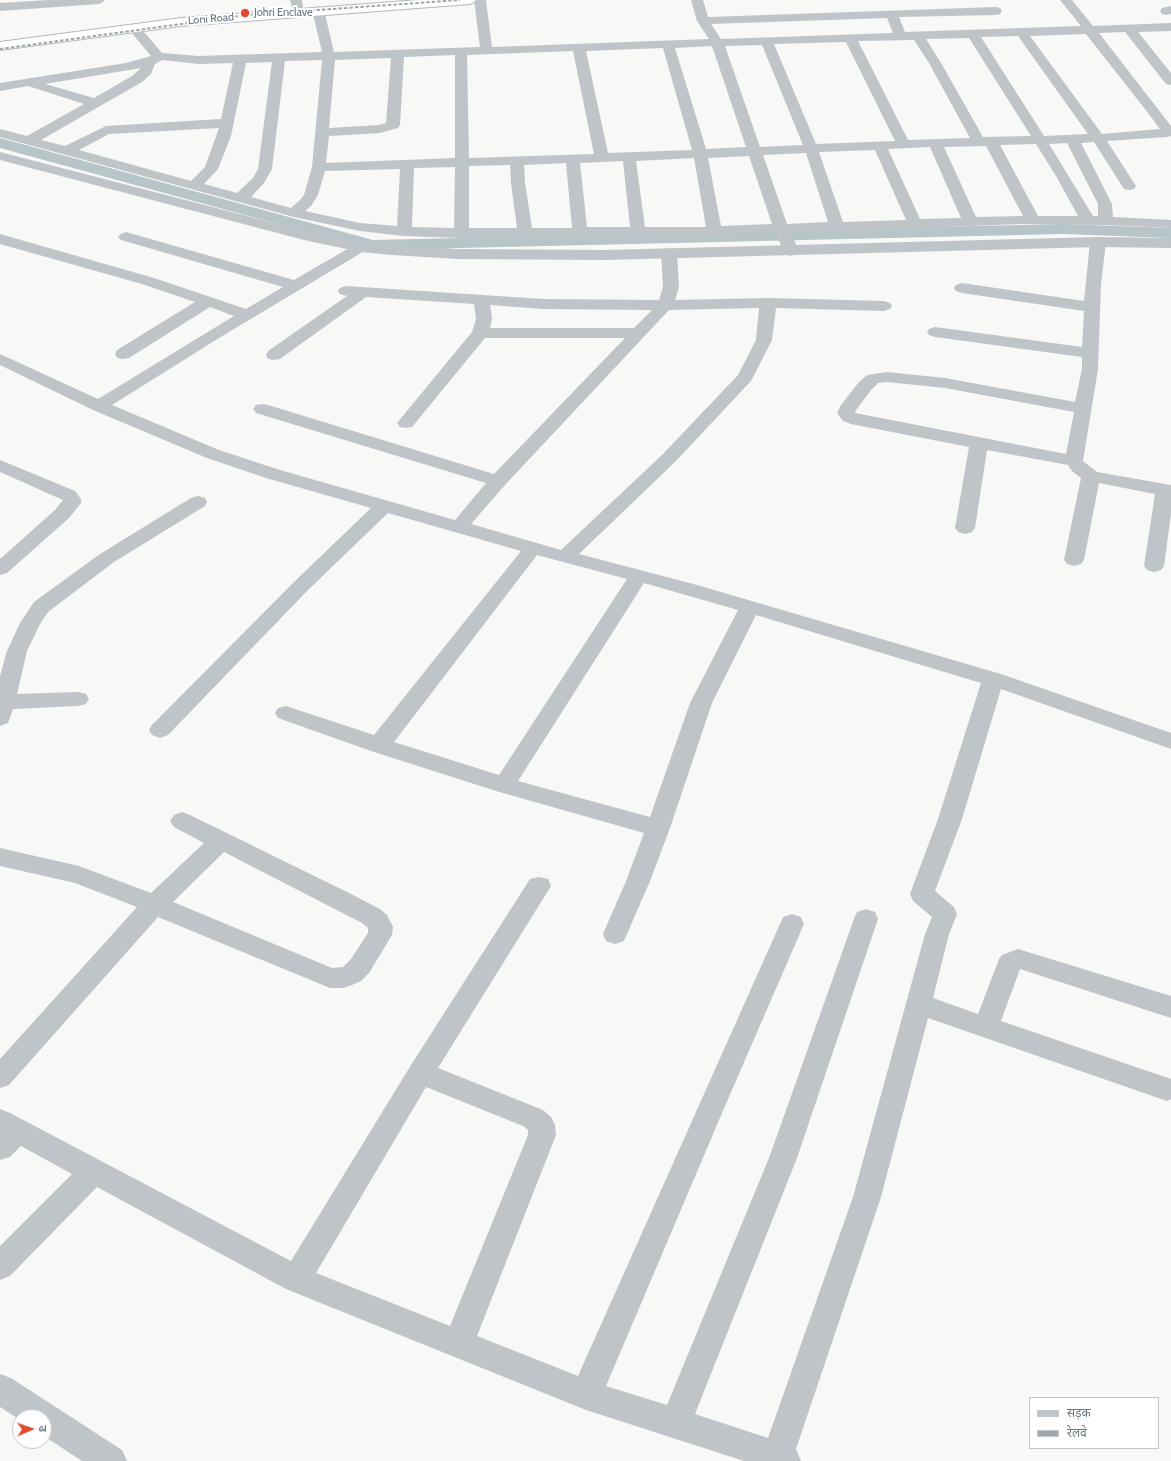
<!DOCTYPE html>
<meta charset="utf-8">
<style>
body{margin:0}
#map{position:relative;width:1171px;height:1461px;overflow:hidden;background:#f8f8f6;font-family:Cabin,"Noto Sans Devanagari",sans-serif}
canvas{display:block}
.legend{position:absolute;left:1029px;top:1397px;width:130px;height:52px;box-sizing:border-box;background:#fff;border:1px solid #c1c8cc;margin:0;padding:5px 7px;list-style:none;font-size:12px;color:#647680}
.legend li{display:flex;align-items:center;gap:8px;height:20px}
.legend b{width:20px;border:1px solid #c1c8cc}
.north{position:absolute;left:12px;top:1409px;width:40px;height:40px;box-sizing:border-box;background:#fff;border:1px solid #c1c8cc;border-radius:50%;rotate:88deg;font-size:11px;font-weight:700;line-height:16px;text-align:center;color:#647680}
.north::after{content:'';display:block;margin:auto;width:14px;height:18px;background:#df492f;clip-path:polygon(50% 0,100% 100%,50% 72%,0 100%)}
</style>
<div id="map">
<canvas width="1171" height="1461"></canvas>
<ul class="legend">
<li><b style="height:5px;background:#bfc4c8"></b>सड़क</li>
<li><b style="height:5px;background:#9fa7ac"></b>रेलवे</li>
</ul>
<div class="north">उ</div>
</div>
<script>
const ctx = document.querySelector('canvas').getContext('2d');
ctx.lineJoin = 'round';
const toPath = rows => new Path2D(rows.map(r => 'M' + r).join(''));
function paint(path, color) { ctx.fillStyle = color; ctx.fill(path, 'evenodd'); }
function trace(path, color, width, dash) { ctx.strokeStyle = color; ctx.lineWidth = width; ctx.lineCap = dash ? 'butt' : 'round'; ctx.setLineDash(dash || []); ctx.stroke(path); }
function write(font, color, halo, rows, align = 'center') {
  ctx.font = font + ' Cabin,sans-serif'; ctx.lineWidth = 4; ctx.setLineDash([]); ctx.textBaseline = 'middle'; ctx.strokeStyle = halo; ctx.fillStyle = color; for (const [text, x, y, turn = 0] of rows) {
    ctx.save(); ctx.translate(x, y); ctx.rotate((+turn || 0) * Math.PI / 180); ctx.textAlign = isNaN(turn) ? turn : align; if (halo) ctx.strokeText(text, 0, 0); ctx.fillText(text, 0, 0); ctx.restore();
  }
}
const canal = toPath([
 [0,138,373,240,1063,224,1171,228,1171,238,1063,234,373,250,0,148,0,138]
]);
const minor = toPath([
 [49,0,105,0,103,2,99,4,0,11,0,3,49,0],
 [290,0,302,0,303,7,301,10,293,10,290,0],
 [474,0,486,0,492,47,709,39,697,21,691,0,703,0,708,17,996,7,1000,8,1002,11,1000,14,996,15,899,17,905,32,1081,26,1060,0,1072,0,1093,26,1171,23,1171,31,1138,32,1171,73,1171,85,1166,84,1125,32,1099,33,1171,126,1171,136,1167,137,1107,141,1136,186,1134,189,1129,190,1124,189,1094,142,1081,143,1112,204,1113,217,1171,220,1171,228,1106,225,1020,224,791,233,799,251,796,254,791,256,786,254,783,251,776,233,580,238,461,238,404,236,360,231,294,217,0,137,0,129,27,136,84,104,28,86,0,91,0,83,126,63,151,56,130,31,128,28,130,25,138,25,162,53,199,56,322,52,312,10,314,7,318,6,322,7,324,10,334,52,480,47,474,0],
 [887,18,893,33,721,39,711,24,887,18],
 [1086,34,1145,109,1160,129,1102,134,1030,36,1086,34],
 [1018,36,1088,134,1044,136,981,37,1018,36],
 [969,38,1031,136,983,137,941,63,926,39,969,38],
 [914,40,929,63,970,138,908,140,858,41,914,40],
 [846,42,895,141,816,144,774,44,846,42],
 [762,45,803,145,760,147,725,46,762,45],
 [712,46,746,147,706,149,675,48,712,46],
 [663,48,692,150,608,153,586,51,663,48],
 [573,51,594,154,469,158,467,55,573,51],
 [455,55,455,158,326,163,329,136,380,133,398,128,400,125,404,57,455,55],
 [391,58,386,123,379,125,329,128,335,60,391,58],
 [162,60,199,64,233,63,221,119,106,126,65,146,41,140,142,82,151,74,155,64,162,60],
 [322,60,312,167,304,195,300,200,291,208,251,197,264,183,272,169,285,61,322,60],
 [272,62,258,169,253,178,237,193,204,184,218,169,231,136,246,63,272,62],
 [141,68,132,76,94,98,45,84,141,68],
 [219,128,205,167,191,181,79,150,109,134,219,128],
 [1067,143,1098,204,1098,216,1093,216,1049,144,1067,143],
 [1036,144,1056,176,1078,216,1038,216,1000,145,1036,144],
 [986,146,1023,216,976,217,944,147,986,146],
 [930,147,961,218,920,219,888,149,930,147],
 [875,150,906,220,843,222,819,152,875,150],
 [806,153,828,222,787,224,763,155,806,153],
 [749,156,772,224,721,226,708,158,749,156],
 [694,158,706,227,645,227,636,161,694,158],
 [623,161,630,227,587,227,580,163,623,161],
 [566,163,572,228,532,228,525,183,524,165,566,163],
 [510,165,511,183,517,228,469,228,469,166,510,165],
 [455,167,454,228,412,227,414,168,455,167],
 [400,169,397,226,360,223,305,211,311,206,318,195,325,171,400,169],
 [1171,6,1171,14,1166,15,1162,14,1160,11,1162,8,1171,6],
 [126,232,294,280,356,244,361,242,366,244,369,247,366,250,219,338,112,405,219,450,280,470,455,520,486,483,256,413,253,409,256,405,262,404,268,405,494,474,625,338,485,338,412,427,406,428,400,427,397,423,472,332,476,319,474,304,366,297,280,359,274,360,268,359,266,355,268,351,347,296,340,294,338,291,340,288,346,286,543,299,659,300,663,287,661,253,664,250,669,248,674,250,677,253,679,287,675,300,768,298,884,301,890,303,892,306,890,309,884,311,776,308,772,340,751,381,675,462,579,554,697,585,1001,674,1171,733,1171,749,1001,689,962,819,935,891,954,907,957,914,949,934,933,998,978,1014,999,959,1002,955,1018,949,1171,996,1171,1018,1020,969,1001,1021,1171,1079,1171,1099,1167,1101,928,1018,881,1197,796,1449,801,1461,744,1461,586,1410,286,1289,97,1187,10,1276,0,1280,0,1246,72,1174,21,1146,10,1157,0,1160,0,1109,10,1113,291,1261,411,1065,530,879,539,877,548,879,551,886,438,1068,543,1110,551,1117,555,1125,556,1135,477,1336,578,1376,780,924,783,917,792,914,801,917,804,924,725,1106,606,1386,667,1405,769,1158,854,919,857,912,866,909,875,912,878,919,797,1158,695,1414,768,1438,853,1197,925,934,932,917,913,901,910,894,938,819,981,683,756,615,712,703,670,828,650,881,627,934,624,941,615,944,606,941,603,934,626,881,644,833,496,791,371,751,278,718,275,713,278,708,286,706,374,735,521,551,388,513,308,590,168,735,160,738,152,735,149,730,152,725,294,582,371,508,266,478,207,458,93,410,0,365,0,354,98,399,234,316,210,307,129,358,123,359,117,358,115,354,117,350,195,302,142,284,0,244,0,234,154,278,246,309,283,287,121,240,118,237,121,234,126,232],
 [490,305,543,309,652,310,634,328,490,328,492,319,490,305],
 [759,308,756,340,738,375,663,454,561,550,471,524,505,485,669,310,759,308],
 [537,555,627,579,499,775,394,742,537,555],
 [644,583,738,610,690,703,650,817,518,781,644,583],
 [426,1087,523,1126,528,1130,528,1135,450,1326,316,1273,426,1087],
 [1098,237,1103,239,1106,242,1101,284,1098,369,1083,461,1097,472,1171,485,1171,514,1164,566,1161,570,1154,572,1147,570,1144,566,1155,494,1099,483,1084,560,1081,564,1074,566,1067,564,1064,560,1081,478,1072,471,1068,465,987,450,975,528,972,532,965,534,958,532,955,528,969,447,851,424,843,421,837,413,841,405,859,382,867,375,887,372,945,378,1075,402,1082,369,1082,357,935,337,929,335,927,332,929,329,935,327,1082,347,1084,311,962,293,956,291,954,288,956,285,962,283,1084,301,1090,242,1093,239,1098,237],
 [887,382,945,388,1074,412,1066,454,855,413,856,410,871,390,878,383,887,382],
 [0,460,75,491,81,499,81,503,69,518,7,573,0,575,0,559,55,510,63,500,0,472,0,460],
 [198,496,205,498,207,502,205,506,114,562,48,612,40,624,27,651,17,694,78,692,86,694,89,699,86,704,78,706,13,709,8,723,0,726,0,676,7,651,20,623,34,602,100,554,191,498,198,496],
 [182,812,190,815,349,893,380,909,387,915,393,927,392,935,369,973,361,981,352,985,343,988,330,988,158,917,9,1085,0,1088,0,1059,137,907,75,883,0,866,0,848,79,866,151,893,204,843,174,827,170,821,174,815,182,812],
 [224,852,362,923,368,928,368,933,351,959,343,967,332,968,173,902,224,852],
 [0,1374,11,1378,122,1450,127,1461,82,1461,44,1436,44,1417,20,1417,20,1420,0,1407,0,1374]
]);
const tertiary = toPath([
 [0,152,309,232,361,242,392,245,458,249,605,250,1098,237,1171,238,1171,248,1098,247,605,260,458,259,392,255,361,252,308,241,0,160,0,152]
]);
const trunk = toPath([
 [419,0,476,0,474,2,470,4,181,26,0,50,0,42,181,18,419,0]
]);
const rail = toPath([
 [0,49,246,15,460,0]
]);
const markers = [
 [245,13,5,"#df492f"]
];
const farPoinames = [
 ["Johri Enclave",254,13]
];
const farStreetnames = [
 ["Loni Road",211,19,-5]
];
paint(canal, '#b7c5c8');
trace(trunk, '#b3b8bb', 2);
paint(minor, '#bfc4c8');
paint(tertiary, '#bfc4c8');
paint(trunk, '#fff');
trace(rail, '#9fa7ac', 2, [3.5, 2]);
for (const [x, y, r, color] of markers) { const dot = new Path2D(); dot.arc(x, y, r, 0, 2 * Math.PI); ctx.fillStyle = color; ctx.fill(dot); trace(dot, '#fff', 1.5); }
write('11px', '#647680', '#fff', farPoinames, 'left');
write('11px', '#647680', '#fff', farStreetnames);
</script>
